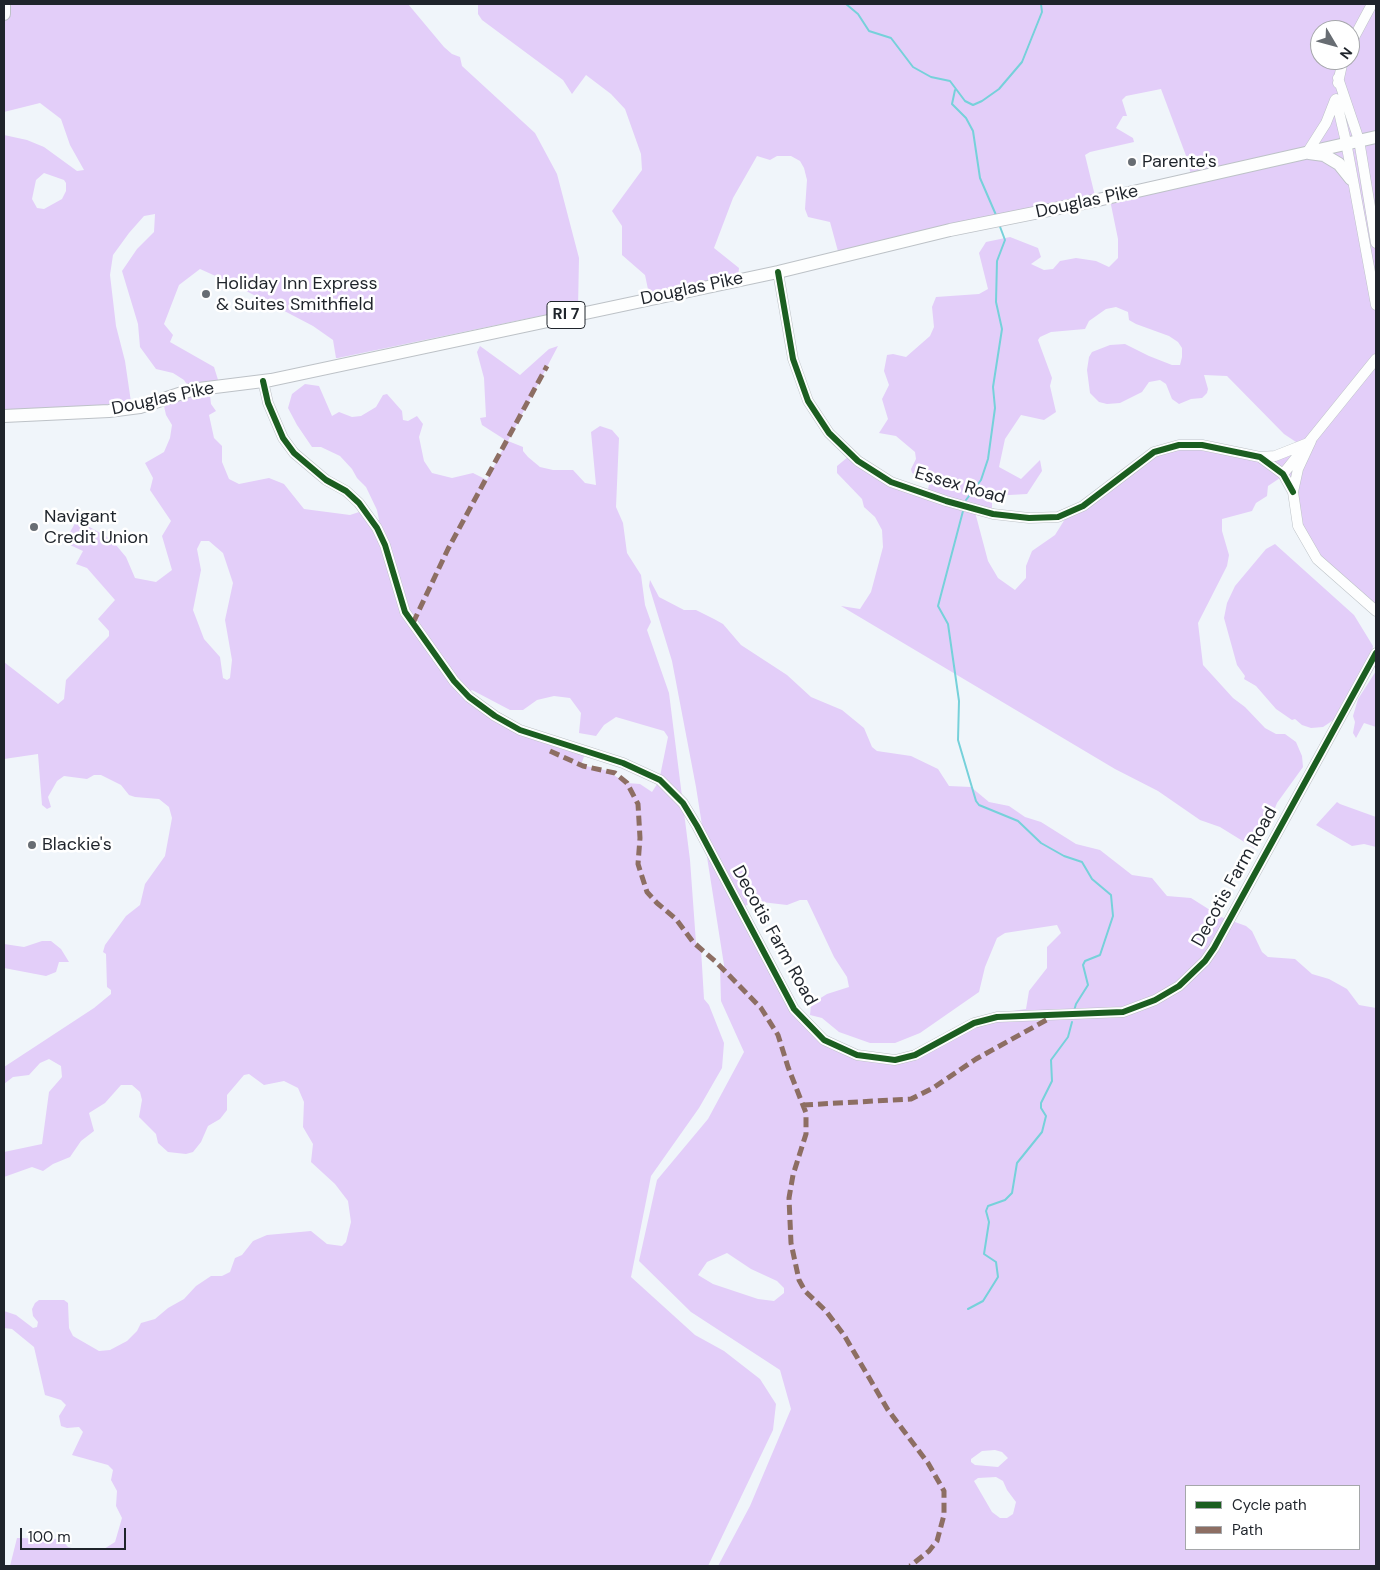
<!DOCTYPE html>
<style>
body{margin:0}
#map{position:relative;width:1380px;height:1570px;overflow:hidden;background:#f0f5fa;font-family:"DM Sans",sans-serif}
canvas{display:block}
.frame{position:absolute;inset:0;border:5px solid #1f242b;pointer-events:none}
.legend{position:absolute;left:1185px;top:1485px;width:175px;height:65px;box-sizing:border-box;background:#fff;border:1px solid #a5a7aa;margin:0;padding:6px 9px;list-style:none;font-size:15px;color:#1f242b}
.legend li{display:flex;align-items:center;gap:10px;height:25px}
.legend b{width:25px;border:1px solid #a5a7aa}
.north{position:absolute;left:1310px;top:20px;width:50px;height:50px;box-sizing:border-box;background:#fff;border:1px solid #a5a7aa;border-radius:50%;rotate:127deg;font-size:14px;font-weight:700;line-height:20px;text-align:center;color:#1f242b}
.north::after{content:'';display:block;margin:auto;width:18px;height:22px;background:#686d73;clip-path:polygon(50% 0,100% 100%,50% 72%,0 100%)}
.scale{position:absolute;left:20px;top:1528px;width:106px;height:22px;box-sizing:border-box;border:2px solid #1f242b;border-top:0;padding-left:6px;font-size:15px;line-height:18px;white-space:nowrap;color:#1f242b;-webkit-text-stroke:4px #fff;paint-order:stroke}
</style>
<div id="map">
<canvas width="1380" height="1570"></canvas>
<div class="frame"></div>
<ul class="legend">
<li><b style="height:6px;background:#1b5e20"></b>Cycle path</li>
<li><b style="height:6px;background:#8d6e63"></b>Path</li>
</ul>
<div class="north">N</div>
<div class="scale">100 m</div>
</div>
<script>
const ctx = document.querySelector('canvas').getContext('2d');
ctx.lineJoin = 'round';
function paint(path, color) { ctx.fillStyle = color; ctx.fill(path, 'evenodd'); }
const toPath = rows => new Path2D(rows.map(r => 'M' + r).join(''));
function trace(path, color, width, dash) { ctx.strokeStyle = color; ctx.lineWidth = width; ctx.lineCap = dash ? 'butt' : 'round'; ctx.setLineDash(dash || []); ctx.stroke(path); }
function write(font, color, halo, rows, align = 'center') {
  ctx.font = font + ' "DM Sans",sans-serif'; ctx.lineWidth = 5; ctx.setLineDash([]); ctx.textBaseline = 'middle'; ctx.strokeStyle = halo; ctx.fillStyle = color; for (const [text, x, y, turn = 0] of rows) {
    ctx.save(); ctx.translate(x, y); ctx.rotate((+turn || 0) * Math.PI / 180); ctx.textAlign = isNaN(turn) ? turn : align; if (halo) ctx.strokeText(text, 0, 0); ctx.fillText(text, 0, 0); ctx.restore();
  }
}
const green = toPath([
 [4,4,408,4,444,47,452,54,460,57,462,66,535,133,557,174,579,258,578,308,338,358,336,358,333,340,313,326,229,282,200,269,179,285,164,324,173,335,170,342,214,367,219,383,209,387,211,404,216,411,209,415,214,438,222,446,222,462,229,479,239,484,269,478,284,484,304,509,350,515,365,510,371,520,379,520,377,510,366,487,357,478,352,469,340,456,321,447,312,447,297,425,288,408,292,394,305,384,319,386,332,416,339,412,352,417,361,416,376,407,383,395,387,394,402,411,403,420,408,421,417,416,423,424,419,437,424,461,432,473,452,478,473,473,487,480,507,441,482,425,480,418,486,417,484,378,477,352,480,346,520,375,549,349,558,346,508,441,523,447,523,451,528,457,540,467,553,470,573,470,585,483,596,485,591,432,600,426,612,430,619,438,616,507,623,523,627,553,641,575,645,605,651,622,647,630,669,693,690,860,696,943,701,949,704,999,709,1005,724,1043,722,1068,699,1108,651,1176,631,1277,695,1335,724,1351,760,1379,776,1404,773,1430,708,1566,10,1566,17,1538,61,1539,68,1547,79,1550,104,1549,115,1542,122,1518,116,1506,117,1491,111,1480,113,1470,108,1465,72,1455,83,1432,79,1427,67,1428,61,1426,59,1416,66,1405,61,1400,45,1395,34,1347,12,1329,4,1328,4,1311,16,1315,33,1328,37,1327,38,1322,33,1316,32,1309,35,1303,39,1300,64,1300,68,1303,69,1328,73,1336,99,1351,110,1350,127,1341,137,1331,141,1323,155,1319,168,1308,184,1299,196,1286,211,1276,222,1276,230,1272,235,1258,242,1255,253,1241,267,1235,311,1231,327,1244,342,1246,346,1242,351,1222,348,1201,335,1184,311,1162,313,1144,303,1127,304,1102,298,1088,284,1081,264,1085,249,1074,244,1075,227,1095,227,1110,220,1119,208,1126,201,1142,193,1152,186,1154,168,1152,158,1143,156,1134,139,1117,142,1100,140,1092,132,1085,121,1085,105,1103,89,1113,94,1131,81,1141,70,1157,53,1164,43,1171,32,1167,4,1177,4,1152,42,1144,49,1092,62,1077,61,1066,49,1059,40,1063,29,1075,13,1077,4,1084,4,1067,94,1008,111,994,111,990,107,987,106,954,103,952,105,945,126,916,140,905,145,884,165,856,172,818,169,807,159,799,135,797,129,795,121,785,101,775,94,775,87,779,64,776,57,781,48,797,51,807,47,809,42,805,38,754,4,759,4,662,58,704,64,699,66,680,109,636,109,631,98,619,115,600,87,568,76,564,83,551,70,545,70,532,77,520,111,539,126,557,135,578,156,582,172,570,162,536,171,521,150,490,153,478,145,463,164,452,170,438,172,425,166,415,162,397,190,389,184,380,173,373,156,369,140,347,138,324,122,271,137,249,154,232,155,214,144,216,129,233,113,255,110,275,116,326,125,361,131,402,4,417,4,135,27,140,44,147,77,171,84,170,70,145,61,119,40,103,4,112],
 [44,173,64,180,66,183,66,191,62,199,44,209,37,208,32,199,36,180],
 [201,541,209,541,223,553,233,583,225,620,232,660,230,678,227,680,223,678,220,657,204,639,193,610,201,570,197,549],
 [472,690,510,710,523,710,537,700,554,696,570,698,581,713,579,733,596,736,604,725,616,717,664,731,668,737,659,781,652,792,640,784,627,783,605,770,581,765,586,751,497,717,466,694],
 [478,4,1376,4,1376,611,1320,562,1304,539,1293,491,1280,478,1268,486,1267,496,1256,503,1252,511,1222,519,1222,531,1229,555,1227,566,1198,623,1203,665,1233,698,1245,707,1265,728,1276,734,1285,734,1296,742,1302,756,1303,767,1277,803,1263,838,1254,848,1220,827,1200,820,1158,791,1115,769,841,606,860,609,871,592,883,547,882,530,875,517,864,507,862,499,837,473,837,466,848,457,926,497,930,481,912,473,911,469,916,459,915,452,896,436,879,433,888,419,882,399,889,385,884,371,887,355,893,354,906,357,930,336,934,327,932,307,936,297,979,294,988,289,979,253,986,242,1010,237,1038,248,1041,257,1031,264,1044,270,1053,269,1060,261,1076,258,1096,261,1109,267,1118,258,1118,239,1110,200,1191,176,1188,161,1161,89,1126,96,1122,100,1127,116,1123,116,1116,128,1133,138,1134,142,1090,152,1085,155,1096,200,839,255,830,222,808,217,805,209,807,180,804,168,800,161,791,156,777,156,770,160,757,156,733,198,714,248,739,268,738,278,649,294,645,275,622,255,622,226,612,211,642,170,641,154,625,109,611,94,586,75,572,94,563,80,482,20,478,14],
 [1320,30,1350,30,1350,60,1320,60],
 [1116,307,1128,312,1129,320,1136,324,1169,336,1178,342,1182,348,1182,357,1180,365,1172,365,1149,356,1125,344,1110,345,1092,352,1089,357,1087,370,1090,393,1099,402,1107,404,1120,403,1142,392,1149,382,1160,380,1166,384,1172,399,1179,404,1191,399,1202,398,1207,393,1208,389,1204,375,1227,376,1284,434,1296,442,1311,442,1266,461,1205,448,1161,450,1065,519,1055,535,1032,551,1026,566,1026,578,1015,590,998,578,988,561,975,512,992,514,992,496,1027,494,1042,471,1040,460,1021,479,999,467,1005,439,1021,415,1044,420,1056,412,1050,386,1052,378,1038,340,1040,337,1051,332,1085,329,1089,321,1106,309],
 [1275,544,1354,615,1373,646,1370,661,1338,717,1323,727,1311,728,1302,725,1295,719,1292,720,1276,709,1256,686,1244,679,1245,676,1237,665,1224,618,1227,603,1235,586,1266,549],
 [650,580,659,597,684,610,696,610,714,619,723,624,741,645,787,675,811,697,842,710,864,728,872,747,877,751,911,756,938,769,949,786,971,787,989,802,1009,806,1025,817,1041,822,1076,844,1100,850,1132,875,1152,878,1167,896,1191,898,1221,917,1246,926,1252,931,1262,952,1268,957,1295,959,1312,974,1329,979,1347,989,1359,1005,1376,1008,1376,1566,718,1566,750,1506,791,1409,780,1370,691,1312,639,1261,657,1180,708,1119,744,1052,721,1001,720,966,724,967,724,965,696,787,672,661,649,586],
 [800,900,807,900,834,957,847,977,849,987,827,994,811,1004,810,1015,822,1018,839,1032,870,1043,895,1043,920,1033,979,992,985,967,997,938,1005,933,1057,925,1061,933,1047,947,1047,968,1029,991,1026,1009,1006,1012,909,1054,890,1058,841,1050,796,1014,742,908,753,901,787,905],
 [727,1253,751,1269,777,1281,784,1288,784,1293,774,1301,758,1299,713,1284,698,1275,707,1262],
 [995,1450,1002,1452,1008,1458,998,1467,975,1465,971,1462,971,1459,982,1451],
 [996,1477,1003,1481,1007,1490,1016,1502,1013,1514,1007,1518,1000,1518,992,1512,974,1481,978,1478],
 [1186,1486,1359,1486,1359,1549,1186,1549],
 [1376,671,1376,727,1364,723,1356,738,1353,733,1355,722,1353,716,1358,699],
 [1337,802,1340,804,1376,817,1376,847,1364,844,1352,846,1316,825],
 [42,941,51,941,61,949,69,962,59,962,56,972,46,976,4,968,4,944,24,947]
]);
const stream = toPath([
 [846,4,858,14,869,31,891,38,913,67,931,77,950,81,965,101,973,105,982,101,999,89,1022,62,1042,12,1041,4],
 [955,90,952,104,966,118,973,131,980,178,996,215],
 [966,500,981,480,988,459,995,408,993,387,1002,329,996,302,997,261,1005,240,999,224],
 [963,511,938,606,948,624,959,701,958,740,976,801,979,805,1018,821,1041,843,1064,856,1082,862,1092,879,1111,895,1113,916,1100,955,1085,961,1083,965,1088,985,1076,1004,1074,1011],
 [968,1309,983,1301,998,1277,996,1262,984,1254,989,1222,986,1211,988,1206,1005,1200,1012,1193,1017,1163,1042,1132,1046,1116,1041,1108,1041,1103,1052,1081,1051,1060,1068,1037,1072,1022]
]);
const minor = toPath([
 [1350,45,1372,4],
 [1338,78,1359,140,1376,243],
 [1338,83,1343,60],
 [1336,99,1346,142,1376,305],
 [1307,153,1326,123,1335,100],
 [778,272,793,359,808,401,829,433,858,461,891,482,946,501,993,514,1029,518,1058,517,1083,506,1154,452,1179,445,1202,445,1260,457,1283,474,1293,492],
 [263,381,268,403,283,438,294,453,326,480,346,491,359,503,377,528,385,545,405,612,454,681,469,697,495,716,520,730,623,763,660,780,683,803,697,826,794,1009,824,1040,857,1055,895,1060,915,1055,974,1023,997,1017,1123,1012,1155,1000,1179,986,1205,961,1214,948,1376,653],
 [1311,441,1298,469,1293,492,1298,526,1317,559,1376,611],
 [1260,457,1275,456,1308,443],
 [1283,474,1376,359]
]);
const major = toPath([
 [4,14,4,4],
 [1309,153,1324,155,1339,164,1351,179],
 [4,416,109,411,140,407,191,390,271,380,778,272,950,230,1089,202,1376,137]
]);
const quiet = toPath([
 [413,623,448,549,547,366],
 [550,751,583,766,615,773,627,783,638,804,640,838,638,864,647,892,657,903,676,919,693,942,716,962,761,1008,778,1035,788,1067,806,1113,806,1134,793,1175,789,1198,791,1243,799,1280,805,1291,826,1311,844,1335,888,1410,928,1463,944,1491,944,1515,937,1541,929,1551,910,1566],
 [803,1105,911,1099,933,1088,976,1059,1050,1018]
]);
const cycleway = toPath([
 [778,272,793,359,808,401,829,433,858,461,891,482,946,501,993,514,1029,518,1058,517,1083,506,1154,452,1179,445,1202,445,1260,457,1283,474,1293,492],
 [263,381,268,403,283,438,294,453,326,480,346,491,359,503,377,528,385,545,405,612,454,681,469,697,495,716,520,730,623,763,660,780,683,803,697,826,794,1009,824,1040,857,1055,895,1060,915,1055,974,1023,997,1017,1123,1012,1155,1000,1179,986,1205,961,1214,948,1376,653]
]);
const markers = [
 [1132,162,5,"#686d73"],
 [206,294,5,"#686d73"],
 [34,527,5,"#686d73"],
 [32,845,5,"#686d73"]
];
const shields = [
 [566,315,38]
];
const shieldNames = [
 ["RI 7",566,315]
];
const poiNames = [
 ["Parente's",1142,162],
 ["Holiday Inn Express",216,284],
 ["& Suites Smithfield",216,305],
 ["Navigant",44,517],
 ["Credit Union",44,538],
 ["Blackie's",42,845]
];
const streetNames = [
 ["Douglas Pike",1087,202,-12],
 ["Douglas Pike",692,289,-12],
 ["Douglas Pike",163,399,-12],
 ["Essex Road",960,486,16],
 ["Decotis Farm Road",1235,877,-61],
 ["Decotis Farm Road",774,936,61]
];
paint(green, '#e3cef9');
trace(stream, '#76d1da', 2);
trace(minor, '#bdc2c7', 11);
trace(major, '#bdc2c7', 14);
trace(minor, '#fdfefe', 10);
trace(major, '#fdfefe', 12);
trace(quiet, '#8d6e63', 5, [10, 5]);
trace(cycleway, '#1b5e20', 6);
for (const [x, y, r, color] of markers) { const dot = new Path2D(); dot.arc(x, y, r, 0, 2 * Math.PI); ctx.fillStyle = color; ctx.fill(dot); trace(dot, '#fff', 2); }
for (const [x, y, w] of shields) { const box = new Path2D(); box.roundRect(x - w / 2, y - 13.5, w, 27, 4); ctx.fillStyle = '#fff'; ctx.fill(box); trace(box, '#1f242b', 1); }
write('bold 16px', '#1f242b', null, shieldNames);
write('18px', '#1f242b', '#fff', poiNames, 'left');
write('18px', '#1f242b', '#fff', streetNames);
</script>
